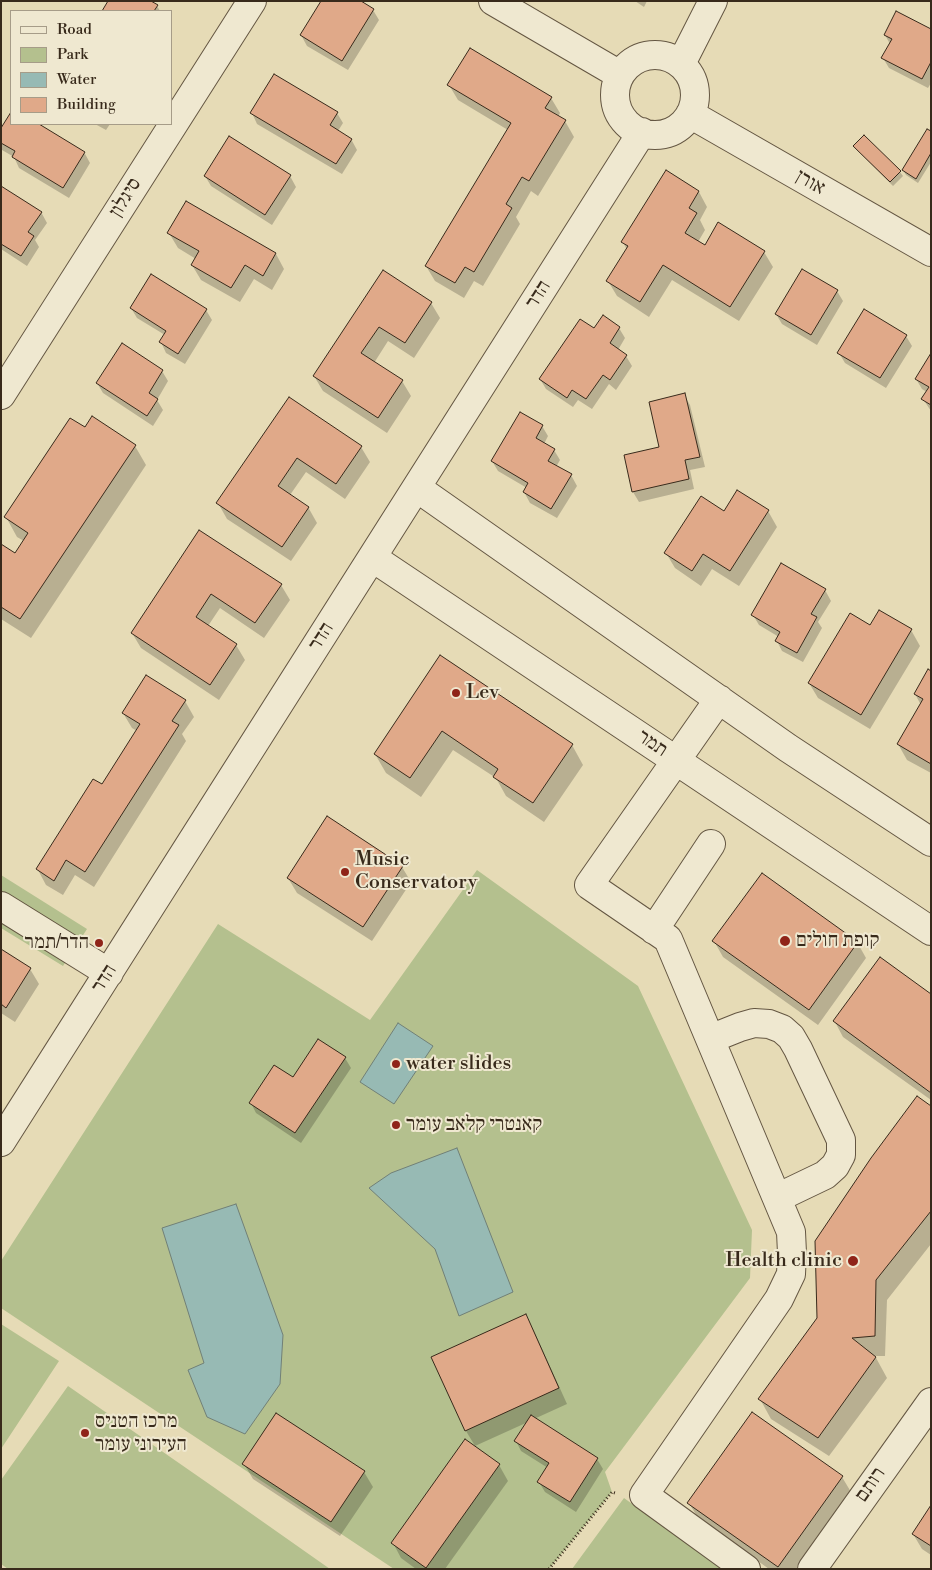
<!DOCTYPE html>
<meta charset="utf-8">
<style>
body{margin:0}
#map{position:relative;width:932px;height:1570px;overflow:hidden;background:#e6dbb6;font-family:"Libre Bodoni",serif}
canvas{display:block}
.frame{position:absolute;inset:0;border:2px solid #382a1b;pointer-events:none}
.legend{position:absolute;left:10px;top:10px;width:162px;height:115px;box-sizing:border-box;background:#efe8d0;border:1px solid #a69c88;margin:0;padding:6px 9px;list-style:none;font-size:15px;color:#382a1b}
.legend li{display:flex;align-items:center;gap:10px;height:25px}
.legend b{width:25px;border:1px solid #a69c88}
</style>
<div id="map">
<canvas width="932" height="1570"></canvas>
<div class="frame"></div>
<ul class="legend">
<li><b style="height:6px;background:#efe8d0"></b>Road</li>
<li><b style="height:14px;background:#b4c08e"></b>Park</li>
<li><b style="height:14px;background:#97bab4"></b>Water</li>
<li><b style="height:14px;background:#e0a989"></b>Building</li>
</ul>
</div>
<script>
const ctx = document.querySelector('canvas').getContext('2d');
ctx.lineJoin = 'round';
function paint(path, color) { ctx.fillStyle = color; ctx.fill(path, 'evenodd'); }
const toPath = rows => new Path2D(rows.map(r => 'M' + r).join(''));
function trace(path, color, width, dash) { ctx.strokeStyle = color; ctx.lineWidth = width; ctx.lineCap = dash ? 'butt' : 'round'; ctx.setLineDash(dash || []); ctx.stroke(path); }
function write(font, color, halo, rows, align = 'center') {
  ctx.font = font + ' "Libre Bodoni","Frank Ruhl Libre",serif'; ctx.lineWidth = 4; ctx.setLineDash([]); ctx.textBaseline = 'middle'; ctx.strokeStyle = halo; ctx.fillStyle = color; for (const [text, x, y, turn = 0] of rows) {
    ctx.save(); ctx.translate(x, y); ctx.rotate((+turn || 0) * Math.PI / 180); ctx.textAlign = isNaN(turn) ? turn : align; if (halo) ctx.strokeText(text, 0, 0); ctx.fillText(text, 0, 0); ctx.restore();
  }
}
const green = toPath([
 [477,870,638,986,752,1230,750,1278,605,1472,612,1492,549,1569,394,1569,1,1308,1,1261,218,924,370,1020],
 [1,875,87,929,63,966,1,928],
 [1,1324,59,1361,1,1449],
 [68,1386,212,1486,330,1569,8,1569,1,1564,1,1480],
 [624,1498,722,1569,572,1569]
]);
const water = toPath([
 [398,1023,433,1046,394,1104,360,1082,398,1023],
 [457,1148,513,1292,459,1316,435,1249,369,1188,391,1173,457,1148],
 [236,1204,283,1335,280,1384,245,1434,207,1417,188,1370,204,1363,162,1228,236,1204]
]);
const shadow = toPath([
 [110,1,157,6,160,11,104,11],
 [635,1,647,1,644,7],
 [373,10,379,20,348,70,307,46,301,35],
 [931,30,931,83,928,88,889,68,883,58,890,44,885,35],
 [449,85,551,98,560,113,558,117,565,121,574,137,538,196,531,191,516,217,520,224,483,286,474,281,464,298,435,281,426,266,508,130,458,100],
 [252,113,337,113,343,123,338,131,351,139,357,150,342,174,257,124],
 [11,114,11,124,36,124,84,152,90,163,69,198,19,168,14,157,2,150,1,130],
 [95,124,110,124,106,130],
 [931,133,931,162,918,183,906,175,903,170],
 [855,146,900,172,903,176,893,186,858,151],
 [666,172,699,192,707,207,700,220,705,230,698,242,705,246,764,252,773,267,739,321,672,280,649,317,617,296,608,281,627,250,623,242],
 [205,176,290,176,296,187,272,225,211,186],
 [1,187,41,212,47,223,35,240,39,247,27,266,1,249],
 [186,203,276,254,284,269,272,290,254,279,240,302,201,280,192,265,196,259,178,248,169,233],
 [802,270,837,291,843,301,817,345,782,324,776,314],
 [383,272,431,303,440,318,414,358,388,341,374,363,402,381,411,396,387,433,323,391,314,376],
 [131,308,206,310,212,320,185,364,166,353,161,342,165,335,137,318],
 [603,317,619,328,625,338,618,350,626,356,632,366,616,390,609,384,592,409,578,400,573,407,546,389,540,379,594,330],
 [906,336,912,346,886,388,845,363,839,353],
 [931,355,931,411,923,399,927,392,922,389,916,379],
 [162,371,168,381,157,400,163,410,153,426,103,393,97,383],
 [684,395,690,405,705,467,690,470,694,489,639,502,633,492,625,456,661,448],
 [289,399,361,447,370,462,345,499,306,472,290,495,308,507,317,523,291,561,227,519,218,503],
 [542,426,548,436,544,444,554,450,560,460,556,467,571,475,577,486,557,518,530,503,524,492,527,488,498,471,492,461],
 [85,429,135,446,146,465,31,638,1,619,1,545,15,555,24,541,17,537,6,517],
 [768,511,777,527,739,586,712,569,701,586,675,568,666,553,724,512],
 [199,532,281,585,290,600,264,638,220,608,208,626,236,645,245,660,219,700,141,648,132,633],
 [825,590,831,601,818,622,822,628,803,662,782,651,777,641,779,637,759,625,753,615],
 [911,630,920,646,870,729,818,698,809,683],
 [441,657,572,745,583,765,544,822,506,796,496,778,453,750,421,797,386,773,375,754],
 [931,673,931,773,907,760,898,744,921,705,915,694],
 [185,701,194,717,182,734,186,741,94,887,75,875,63,895,46,885,38,870,102,786,137,731,132,728,123,713],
 [402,867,411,882,372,941,297,893,288,878],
 [714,941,857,942,866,958,818,1025,723,957],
 [1,951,30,969,39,984,15,1022,1,1013],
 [931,995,931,1100,843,1037,835,1022],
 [345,1058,351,1068,301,1143,256,1113,251,1103],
 [931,1108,931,1244,887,1300,885,1356,875,1356,887,1378,829,1456,771,1419,760,1399,819,1318],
 [525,1316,534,1331,567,1404,534,1419,597,1459,603,1469,576,1512,545,1492,539,1482,548,1468,521,1451,516,1441,528,1422,475,1446,466,1431,433,1358],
 [465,1441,499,1465,508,1481,445,1569,416,1569,401,1558,393,1543],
 [244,1464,364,1472,373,1487,340,1536,253,1479],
 [842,1477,851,1492,796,1569,769,1569,698,1518,689,1503],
 [931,1508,931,1555,922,1549,913,1534]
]);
const building = toPath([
 [108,1,151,1,158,5,154,11,102,11,108,1],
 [321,1,361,1,374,9,342,61,300,35,321,1],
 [896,11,931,29,931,62,922,79,881,58,892,39,884,35,896,11],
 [470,48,552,97,545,108,566,120,529,181,522,177,506,204,512,208,474,272,465,267,455,283,425,266,511,123,447,85,470,48],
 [274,74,338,112,330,125,352,139,336,164,250,113,274,74],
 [11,112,11,124,39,124,85,152,63,188,12,157,15,151,1,143,1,128,11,112],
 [927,129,931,131,931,153,916,179,902,170,927,129],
 [864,135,901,171,890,182,853,146,864,135],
 [229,136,291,175,265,215,204,176,229,136],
 [666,170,699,191,689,208,697,213,685,233,705,245,718,222,765,251,730,307,663,265,640,302,606,281,628,246,621,242,666,170],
 [1,186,42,212,28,232,34,236,21,256,1,244,1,186],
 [186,201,276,253,263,276,245,265,231,288,191,265,199,251,167,233,186,201],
 [802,269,838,290,811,335,775,314,802,269],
 [383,270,432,302,405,343,379,327,361,353,403,380,378,418,313,376,383,270],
 [151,274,207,309,178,354,159,342,166,331,130,308,151,274],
 [864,309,907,335,880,378,837,353,864,309],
 [603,315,620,327,610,343,627,355,610,380,603,375,586,399,572,390,567,398,539,379,580,319,594,328,603,315],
 [122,343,163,370,149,393,158,399,147,416,96,383,122,343],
 [931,353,931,405,921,399,929,387,915,379,931,353],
 [685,393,700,457,685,460,689,479,632,492,624,455,659,447,649,402,685,393],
 [289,397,362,446,336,484,297,458,278,486,309,507,282,547,216,503,289,397],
 [520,412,543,425,536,438,555,449,548,461,572,474,551,509,523,492,528,483,491,461,520,412],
 [92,416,136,445,20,619,1,607,1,544,15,553,28,533,4,517,70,418,85,427,92,416],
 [737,490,769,510,730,571,703,554,692,571,664,553,701,496,724,511,737,490],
 [199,530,282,584,255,623,211,594,196,617,237,644,210,685,131,633,199,530],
 [781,563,826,589,811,614,817,617,797,653,775,641,780,632,751,615,781,563],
 [879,610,912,629,861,715,808,683,850,613,870,625,879,610],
 [440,655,573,744,533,803,493,777,498,769,442,731,410,778,374,754,440,655],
 [928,669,931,671,931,764,897,744,923,699,914,694,928,669],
 [146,675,186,700,172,721,179,725,85,872,66,860,54,881,36,869,93,779,102,784,140,724,122,713,146,675],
 [327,816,403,866,363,927,287,878,327,816],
 [762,873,858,942,809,1010,712,941,762,873],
 [1,949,31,968,6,1008,1,1004,1,949],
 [880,957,931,994,931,1093,833,1021,880,957],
 [318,1039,346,1057,295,1133,249,1103,274,1065,293,1077,318,1039],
 [917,1096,931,1106,931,1211,876,1280,875,1336,852,1338,876,1357,818,1438,758,1399,817,1318,815,1241,871,1158,917,1096],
 [526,1314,559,1388,465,1431,431,1357,526,1314],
 [752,1412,843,1476,778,1567,687,1503,752,1412],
 [276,1413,365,1471,331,1522,242,1464,276,1413],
 [531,1415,598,1458,570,1502,537,1482,549,1463,514,1441,531,1415],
 [465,1439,500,1464,426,1568,391,1543,465,1439],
 [931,1505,931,1546,912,1534,931,1505]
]);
const path = toPath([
 [549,1569,612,1492,615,1493]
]);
const minor = toPath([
 [493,1,620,75],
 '615 95a40 40 0 1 1 80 0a40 40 0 1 1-80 0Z',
 [681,64,713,1],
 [690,114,931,252],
 [1,395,252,1],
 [417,488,788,748,931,842],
 [373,558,931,931],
 [719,699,589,885,668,939,791,1232,792,1253,791,1274,779,1299,644,1495,746,1569],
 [1,906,109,973],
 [654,930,711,844],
 [710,1039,740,1027,754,1023,769,1024,782,1029,791,1037,798,1049,841,1140,841,1155,835,1166,825,1175,777,1198],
 [1,1142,642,132],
 [812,1569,931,1402]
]);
const markers = [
 [456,693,5,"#8f2418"],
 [345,872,5,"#8f2418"],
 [785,941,6,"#8f2418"],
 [99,943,5,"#8f2418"],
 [396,1064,5,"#8f2418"],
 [396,1125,5,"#8f2418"],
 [853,1261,6,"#8f2418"],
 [85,1433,5,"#8f2418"]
];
const streetNames = [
 ["אורן",810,183,30],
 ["סיגלון",126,198,-58],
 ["הדר",539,295,-58],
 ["הדר",322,637,-58],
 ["תמר",652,744,34],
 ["הדר",105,979,-58],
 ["רותם",871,1485,-55]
];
const poiNames = [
 ["Lev",466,693],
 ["Music",355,860],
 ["Conservatory",355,883],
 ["קופת חולים",796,941],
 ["הדר/תמר",89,943,"right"],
 ["water slides",406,1064],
 ["קאנטרי קלאב עומר",406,1125],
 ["Health clinic",842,1261,"right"],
 ["מרכז הטניס",95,1422],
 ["העירוני עומר",95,1445]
];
paint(green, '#b4c08e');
paint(water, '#97bab4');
trace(water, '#718077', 1);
paint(shadow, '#0003');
paint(building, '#e0a989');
trace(building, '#382a1b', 1);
trace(minor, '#645642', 30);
trace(path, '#382a1b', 3, [1, 2.5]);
trace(minor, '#efe8d0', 28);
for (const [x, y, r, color] of markers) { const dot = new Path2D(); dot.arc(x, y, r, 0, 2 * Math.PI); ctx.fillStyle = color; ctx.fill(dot); trace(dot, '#efe8d0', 2); }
write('20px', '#382a1b', '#efe8d0', streetNames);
write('20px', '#382a1b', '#efe8d0', poiNames, 'left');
</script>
